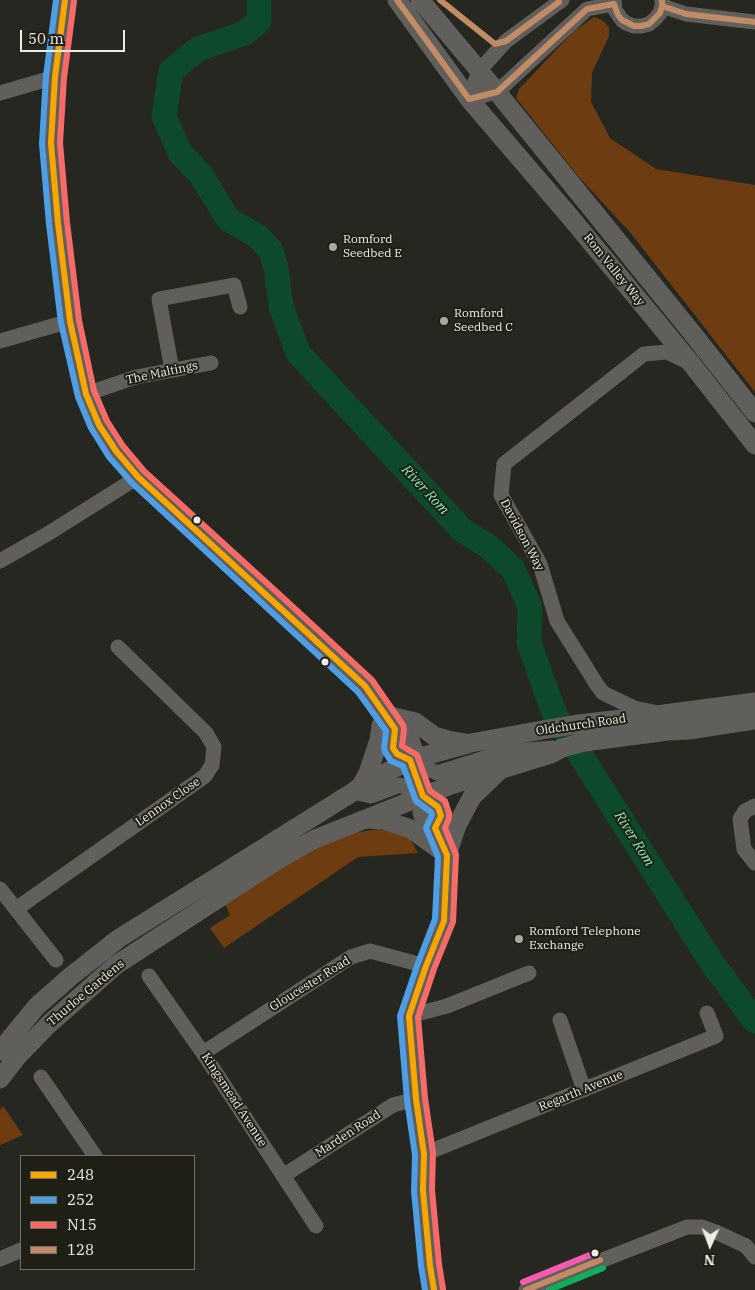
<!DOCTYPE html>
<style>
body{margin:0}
#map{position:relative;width:755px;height:1290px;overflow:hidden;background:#272721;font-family:"IBM Plex Serif",serif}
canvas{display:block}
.legend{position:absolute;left:20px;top:1155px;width:175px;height:115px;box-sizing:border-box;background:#201f16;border:1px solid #727169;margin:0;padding:6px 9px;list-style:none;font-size:15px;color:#edede6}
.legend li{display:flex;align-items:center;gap:10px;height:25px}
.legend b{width:25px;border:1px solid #727169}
.north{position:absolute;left:685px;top:1220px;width:50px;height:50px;-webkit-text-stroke:4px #201f16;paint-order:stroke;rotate:182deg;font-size:14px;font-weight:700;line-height:20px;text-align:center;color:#edede6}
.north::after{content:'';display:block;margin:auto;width:18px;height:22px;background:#edede6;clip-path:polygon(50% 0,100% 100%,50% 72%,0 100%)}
.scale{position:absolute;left:20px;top:30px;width:105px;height:22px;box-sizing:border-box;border:2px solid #edede6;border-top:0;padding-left:6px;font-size:15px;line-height:18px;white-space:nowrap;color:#edede6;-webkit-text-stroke:4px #201f16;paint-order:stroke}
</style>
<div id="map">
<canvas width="755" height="1290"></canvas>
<ul class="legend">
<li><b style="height:6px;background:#f7a600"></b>248</li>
<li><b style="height:6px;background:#4d9ee5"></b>252</li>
<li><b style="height:6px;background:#f66b68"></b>N15</li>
<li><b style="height:6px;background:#c18c65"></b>128</li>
</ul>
<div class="north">N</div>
<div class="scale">50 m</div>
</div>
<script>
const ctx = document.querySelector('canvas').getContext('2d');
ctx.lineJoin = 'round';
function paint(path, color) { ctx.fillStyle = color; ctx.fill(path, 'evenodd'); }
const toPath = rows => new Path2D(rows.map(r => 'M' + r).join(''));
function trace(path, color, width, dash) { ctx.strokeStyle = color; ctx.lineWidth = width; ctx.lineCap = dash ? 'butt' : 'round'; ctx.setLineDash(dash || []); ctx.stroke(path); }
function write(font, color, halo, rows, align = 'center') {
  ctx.font = font + ' "IBM Plex Serif",serif'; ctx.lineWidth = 4; ctx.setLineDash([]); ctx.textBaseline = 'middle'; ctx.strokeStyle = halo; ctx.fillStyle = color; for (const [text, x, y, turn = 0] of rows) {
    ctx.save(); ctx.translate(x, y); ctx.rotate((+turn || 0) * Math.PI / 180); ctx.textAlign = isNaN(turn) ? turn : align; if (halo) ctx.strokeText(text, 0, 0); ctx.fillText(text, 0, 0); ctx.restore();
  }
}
const green = toPath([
 [594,17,602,20,609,27,609,36,592,73,591,102,610,138,656,169,755,185,755,392,629,231,578,176,516,98,519,89,574,31],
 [377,829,397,831,410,839,418,853,358,857,224,948,210,928,230,915,225,904,302,855,348,834],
 [3,1106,23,1135,0,1145,0,1110]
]);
const river = toPath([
 [259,0,259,21,245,33,198,49,171,71,164,116,180,153,201,175,228,219,259,237,271,251,276,268,281,306,298,353,462,530,488,546,513,569,530,607,529,643,553,710,557,718,712,963,755,1021]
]);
const minor = toPath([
 [65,0,55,77,51,143,58,223,70,321,86,394,99,425,116,451,138,477,336,658,365,686,386,715,395,729,412,740,415,748,410,760,423,796,420,813,423,821,435,828,447,855,447,873,444,921,426,966,409,1016,416,1099,424,1154,423,1190,430,1265,434,1290],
 [614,0,615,10,622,20,626,23,634,26,641,26,649,24,655,19,660,13,662,6,662,0],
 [662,6,686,14,755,22],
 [0,93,55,77],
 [469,99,497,92,587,9,614,4],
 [469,99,479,71,506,41,562,0],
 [0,341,70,321],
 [172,370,159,299,234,285,240,307],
 [86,394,136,377,211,363],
 [0,561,49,533,138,477],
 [654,712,634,708,628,705,603,693,597,685,557,621,540,564,501,495,504,464,644,354,667,352,688,362],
 [395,729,393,748,397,754,437,773,504,752,553,748],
 [353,792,371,796,400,785,423,796,438,807,441,816,435,828],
 [755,806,745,811,740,819,744,849,755,863],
 [0,889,56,960],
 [16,909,205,776,212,765,214,747,206,733,118,647],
 [149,976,203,1053,316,1226],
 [409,1016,447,1006,529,973],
 [560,1020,584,1090],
 [203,1053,351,957,370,951,426,966],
 [41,1077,95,1156],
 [424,1154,716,1036,707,1013],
 [283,1176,393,1105,416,1099],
 [0,1259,21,1250],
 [526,1290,687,1227,702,1227,716,1232,746,1246,755,1257]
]);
const major = toPath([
 [397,0,469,99,571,218,690,362,755,445],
 [420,0,497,92,693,334,755,413],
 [361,786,368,773,379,740,381,726,386,715,415,722,434,736,448,740,465,743],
 [367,819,384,820,411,829,447,855,457,825,472,797,498,772],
 [0,1051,37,1006,70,977,118,939,353,792,361,786,410,760,471,743,542,730,579,724,664,714,755,702],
 [0,1079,17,1057,49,1024,116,965,279,859,315,839,451,785,551,754,562,748,584,742,668,731,689,730,755,720]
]);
const bus1 = toPath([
 [65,0,55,77,51,143,58,223,70,321,86,394,99,425,116,451,138,477,365,686,395,729,393,748,397,754,410,760,423,796,438,807,441,816,435,828,447,855,444,921,426,966,409,1016,416,1099,424,1154,423,1190,430,1265,434,1290]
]);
const bus2 = toPath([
 [56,0,46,76,42,144,49,224,61,323,78,397,91,428,109,457,132,483,358,692,386,731,384,748,385,752,391,761,403,766,416,801,431,812,432,815,426,828,438,857,435,919,418,963,400,1016,407,1100,415,1155,414,1191,421,1266,425,1290]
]);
const bus3 = toPath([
 [74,1,64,78,60,143,67,222,79,320,94,391,107,421,123,446,144,471,280,595,372,680,403,725,404,729,402,746,417,755,430,791,445,801,449,813,449,818,445,828,456,855,453,922,434,969,418,1017,425,1098,433,1153,432,1190,439,1264,443,1289]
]);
const bus4 = toPath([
 [397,0,469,99,497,92,587,9,614,4,618,15,622,20,634,26,641,26,649,24,660,13,662,6,662,0],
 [440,0,495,44,506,41,559,2],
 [662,6,686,14,755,22],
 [526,1290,600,1260]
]);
const bus5 = toPath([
 [549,1290,603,1268]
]);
const bus6 = toPath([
 [523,1282,597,1252]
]);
const markers = [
 [333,247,5,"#a8a8a1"],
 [444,321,5,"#a8a8a1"],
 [197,520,4.5,"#edede6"],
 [325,662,4.5,"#edede6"],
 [519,939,5,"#a8a8a1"],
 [595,1253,4.5,"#edede6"]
];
const poiNames = [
 ["Romford",343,240],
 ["Seedbed E",343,254],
 ["Romford",454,314],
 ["Seedbed C",454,328],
 ["Romford Telephone",529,932],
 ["Exchange",529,946]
];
const streetNames = [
 ["Rom Valley Way",614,270,51],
 ["The Maltings",162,373,-12],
 ["Davidson Way",522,535,62],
 ["Oldchurch Road",581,725,-8],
 ["Lennox Close",168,802,-35],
 ["Gloucester Road",310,984,-32],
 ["Thurloe Gardens",86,993,-40],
 ["Regarth Avenue",581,1091,-22],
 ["Kingsmead Avenue",234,1100,57],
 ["Marden Road",348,1134,-33]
];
const waterNames = [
 ["River Rom",425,490,47],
 ["River Rom",634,839,58]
];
paint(green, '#6d3d11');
trace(river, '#0d492b', 25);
trace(minor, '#605f5c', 15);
trace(major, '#605f5c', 19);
trace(bus1, '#f7a600', 6);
trace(bus2, '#4d9ee5', 6);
trace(bus3, '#f66b68', 6);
trace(bus4, '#c18c65', 6);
trace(bus5, '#0daf5c', 6);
trace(bus6, '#f75aaf', 6);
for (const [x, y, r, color] of markers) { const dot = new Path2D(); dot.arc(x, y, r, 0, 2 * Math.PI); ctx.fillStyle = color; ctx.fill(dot); trace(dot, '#201f16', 2); }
write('12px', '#edede6', '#201f16', poiNames, 'left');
write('12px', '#edede6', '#201f16', streetNames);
write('italic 14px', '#83eeaf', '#201f16', waterNames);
</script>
